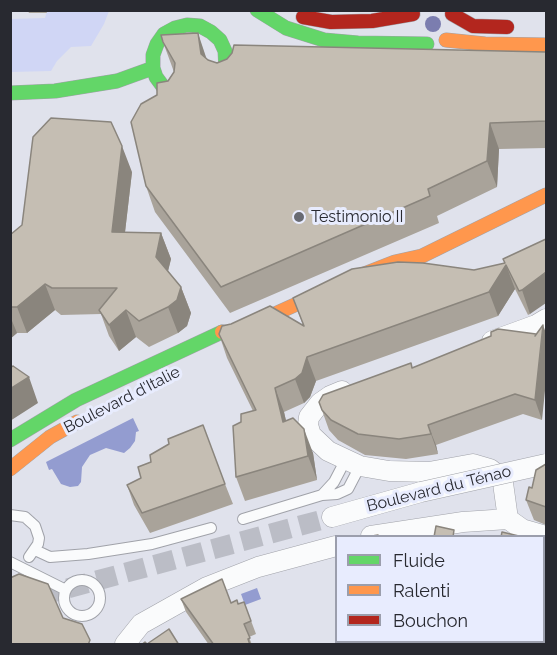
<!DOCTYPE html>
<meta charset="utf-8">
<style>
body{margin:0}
#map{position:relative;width:557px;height:655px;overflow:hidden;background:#e0e2ec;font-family:Raleway,sans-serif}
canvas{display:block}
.frame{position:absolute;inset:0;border:12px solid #282930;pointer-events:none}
.legend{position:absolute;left:335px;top:535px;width:210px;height:108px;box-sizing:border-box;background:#e8ecfe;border:2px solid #9b9eac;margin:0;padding:8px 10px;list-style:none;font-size:18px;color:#282930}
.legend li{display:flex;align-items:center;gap:12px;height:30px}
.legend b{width:30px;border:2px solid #9b9eac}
</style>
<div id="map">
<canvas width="557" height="655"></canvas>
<div class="frame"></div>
<ul class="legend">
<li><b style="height:8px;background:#63d668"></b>Fluide</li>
<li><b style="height:8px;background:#ff974d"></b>Ralenti</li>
<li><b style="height:8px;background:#b3261e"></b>Bouchon</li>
</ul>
</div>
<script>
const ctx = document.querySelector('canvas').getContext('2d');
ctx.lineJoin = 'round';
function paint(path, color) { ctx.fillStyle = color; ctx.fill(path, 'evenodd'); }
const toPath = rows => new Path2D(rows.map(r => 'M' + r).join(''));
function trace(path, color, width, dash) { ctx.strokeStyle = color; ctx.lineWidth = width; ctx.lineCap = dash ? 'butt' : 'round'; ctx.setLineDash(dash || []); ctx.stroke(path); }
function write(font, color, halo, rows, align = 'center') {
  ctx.font = font + ' Raleway,sans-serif'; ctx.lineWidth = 6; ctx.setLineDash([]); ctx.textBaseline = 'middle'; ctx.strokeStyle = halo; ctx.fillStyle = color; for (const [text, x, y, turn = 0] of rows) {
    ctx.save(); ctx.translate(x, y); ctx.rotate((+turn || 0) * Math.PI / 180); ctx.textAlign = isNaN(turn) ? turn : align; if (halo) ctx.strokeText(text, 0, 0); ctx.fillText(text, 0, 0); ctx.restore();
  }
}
const green = toPath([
 [84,10,91,12,91,11,109,11,104,24,91,46,71,47,57,61,51,71,11,72,10,19,45,18,47,11]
]);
const water = toPath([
 [133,418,139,431,136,432,135,441,130,448,124,453,106,448,90,455,82,467,81,482,78,486,70,487,61,484,52,469,49,470,46,462],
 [257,588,261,599,245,605,241,594]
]);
const streetTunnel = toPath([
 [10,604,332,517]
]);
const lane = toPath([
 [322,495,334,482,345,461],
 [10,515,25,517,35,526,39,538,38,544,29,557],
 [243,519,322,495,337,494,348,489,360,466],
 [35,550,50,557,88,554,152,544,211,528],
 [10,562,66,590],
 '64 598a18 18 0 1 1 36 0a18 18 0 1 1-36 0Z'
]);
const street = toPath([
 [492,341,536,325,546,319],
 [342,391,330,396,320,403,309,417,308,425,311,435,328,451,360,466,389,471,429,472,473,464,490,469,500,477,503,483,508,519],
 [332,517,421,492],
 [508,519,522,529,546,536],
 [371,536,463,522,508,519],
 [125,644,141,624,207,587,258,567,336,546]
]);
const fast = toPath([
 [257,10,286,28,324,40,358,43,427,44],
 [167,92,156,77,153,68,153,55,157,44,164,34,175,28,187,25,200,26,211,32,220,40,225,51,226,71],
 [10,93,55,91,117,81,153,68],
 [10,440,76,400,222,332]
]);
const slow = toPath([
 [446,40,485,44,546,45],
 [222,332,233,333,354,278,395,262,422,256,546,195],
 [10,469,50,437,77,422]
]);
const jam = toPath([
 [452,14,473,26,507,27],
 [303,17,331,22,372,21,413,14]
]);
const streetBridge = toPath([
 [421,492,546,464]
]);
const trees = [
 [433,24]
];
const wall = toPath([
 [10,10,46,10,47,13,29,13,28,11],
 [163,42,208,60,217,63,546,52,546,148,499,149,497,187,437,216,439,223,230,313,155,212,146,186,157,95,174,72],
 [132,172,125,232,161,233,171,259,168,271,181,287,191,313,187,326,178,333,149,347,136,337,119,351,109,336,101,314,61,315,55,310,27,333,17,333,10,339,10,235],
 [546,239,530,314,528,315,515,289,498,316,316,381,310,397,304,403,284,412,286,421,313,453,317,480,245,501,236,477,241,422,253,411,227,358,219,334,303,325,293,298,474,270,505,263],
 [536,334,542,420,523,414,436,445,438,454,406,459,365,455,338,440,329,430,319,402,413,368],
 [546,464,546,525,534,520,526,500,532,488],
 [225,484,233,504,150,533,134,505,127,485],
 [543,541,546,542,546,579,543,592],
 [181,599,239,604,244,602,256,634,249,637,252,645,209,645,186,612]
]);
const shadedWall = toPath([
 [198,33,207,60,201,54],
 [490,123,499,149,497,187,487,161],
 [122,146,132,172,122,258,112,232],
 [161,233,171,259,165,283,156,257],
 [506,265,515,289,498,316,489,292],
 [546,272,546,303,530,314,522,290],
 [45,284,55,310,27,333,17,307],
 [181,287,191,313,187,326,178,333,168,307],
 [126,310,136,337,119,351,109,325],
 [10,316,17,333,10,339],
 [543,325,546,333,546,381,542,420,535,400],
 [307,357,316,381,310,397,304,403,295,379],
 [29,377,38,403,10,421,10,389],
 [275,388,284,412,292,446,283,422],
 [428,425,436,445,438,454,431,434],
 [304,429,313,453,317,480,308,456],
 [543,571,546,579,543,592]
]);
const building = toPath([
 [198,33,201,54,208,60,217,63,227,59,232,53,234,45,546,52,546,121,490,123,487,161,428,189,430,196,221,287,146,186,131,122,141,104,157,95,157,83,168,81,174,72,175,63,163,42,161,35,198,33],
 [51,118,111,122,122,146,112,232,161,233,156,257,181,287,177,300,168,307,139,321,126,310,109,325,99,310,117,288,52,288,45,284,17,307,10,307,10,235,22,225,33,137,51,118],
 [546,239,546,272,522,290,519,291,506,265,489,292,307,357,302,373,295,379,275,388,283,422,293,418,304,429,308,456,236,477,233,426,241,422,241,414,256,410,219,334,222,326,231,324,270,306,304,326,293,298,352,269,398,262,423,263,474,270,505,263,503,259,546,239],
 [543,325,535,400,515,394,428,425,431,434,399,439,358,434,331,420,322,410,319,402,323,395,411,363,412,368,491,336,491,332,498,329,536,334,535,336,543,325],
 [13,366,29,377,10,389,10,368,13,366],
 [203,425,225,484,142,513,127,485,141,478,138,467,151,462,150,455,169,444,168,439,203,425],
 [546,464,546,507,526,500,529,487,532,488,536,470,546,464],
 [436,526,454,530,453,537,434,537,436,526],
 [502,532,523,537,501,537,502,532],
 [378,535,378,537,366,537,378,535],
 [543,541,546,542,546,568,543,567,543,541],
 [19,574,48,584,63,618,82,624,90,640,88,645,10,645,10,578,19,574],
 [222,579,231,603,237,600,238,604,244,602,251,621,244,624,250,638,248,639,250,645,214,645,181,599,222,579],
 [169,629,179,645,141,645,145,642,147,644,169,629],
 [476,642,518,642,518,645,476,645,476,642]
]);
const markers = [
 [299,217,6,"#686a72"]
];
const poiNames = [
 ["Testimonio II",311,217]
];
const streetNames = [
 ["Boulevard d'Italie",122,400,-27],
 ["Boulevard du Ténao",439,489,-14]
];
paint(green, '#d0d6f5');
paint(water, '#939cd0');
trace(streetTunnel, '#bbbdc6', 20, [20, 10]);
trace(lane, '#a0a2a9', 12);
trace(street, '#a0a2a9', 21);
trace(fast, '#a0a2a9', 15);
trace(slow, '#a0a2a9', 15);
trace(jam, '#a0a2a9', 15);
trace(lane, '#fafbfc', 10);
trace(street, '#fafbfc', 20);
trace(fast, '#63d668', 14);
trace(slow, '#ff974d', 14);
trace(jam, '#b3261e', 14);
trace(streetBridge, '#a0a2a9', 21, []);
trace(streetBridge, '#fafbfc', 20);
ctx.fillStyle = '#7b7daf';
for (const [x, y] of trees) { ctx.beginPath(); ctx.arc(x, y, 8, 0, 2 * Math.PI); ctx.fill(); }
paint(wall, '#a9a39a');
paint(shadedWall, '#8a857d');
paint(building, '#c5beb3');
trace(building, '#8a857d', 1.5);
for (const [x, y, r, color] of markers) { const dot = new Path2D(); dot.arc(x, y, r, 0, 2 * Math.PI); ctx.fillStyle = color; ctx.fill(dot); trace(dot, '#e8ecfe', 2); }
write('16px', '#282930', '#e8ecfe', poiNames, 'left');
write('16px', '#282930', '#e8ecfe', streetNames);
</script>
